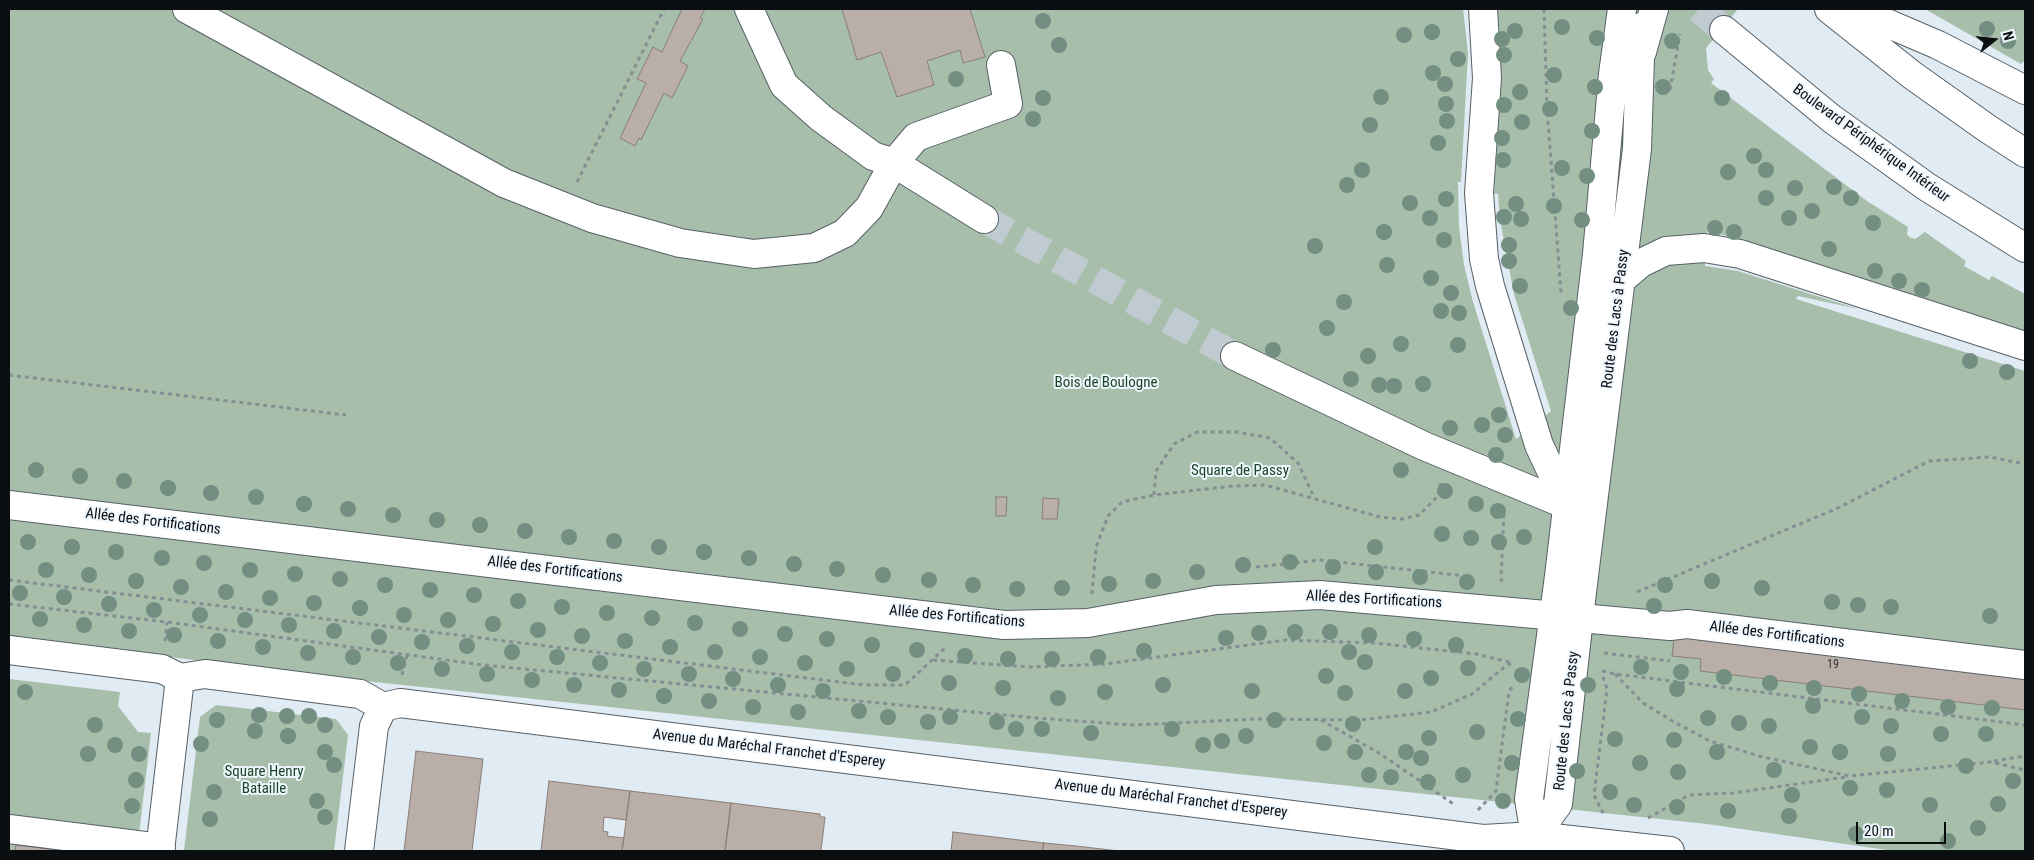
<!DOCTYPE html>
<meta charset="utf-8">
<style>
body{margin:0}
#map{position:relative;width:2034px;height:860px;overflow:hidden;background:#e0ebf3;font-family:"Roboto Condensed",sans-serif}
canvas{display:block}
.frame{position:absolute;inset:0;border:10px solid #0b0e11;pointer-events:none}
.north{position:absolute;left:1969px;top:15px;width:50px;height:50px;-webkit-text-stroke:4px #eff7fe;paint-order:stroke;rotate:74deg;font-size:14px;font-weight:700;line-height:20px;text-align:center;color:#0b0e11}
.north::after{content:'';display:block;margin:auto;width:18px;height:22px;background:#0b0e11;clip-path:polygon(50% 0,100% 100%,50% 72%,0 100%)}
.scale{position:absolute;left:1856px;top:822px;width:90px;height:22px;box-sizing:border-box;border:2px solid #0b0e11;border-top:0;padding-left:6px;font-size:15px;line-height:18px;white-space:nowrap;color:#0b0e11;-webkit-text-stroke:4px #eff7fe;paint-order:stroke}
</style>
<div id="map">
<canvas width="2034" height="860"></canvas>
<div class="frame"></div>
<div class="north">N</div>
<div class="scale">20 m</div>
</div>
<script>
const ctx = document.querySelector('canvas').getContext('2d');
ctx.lineJoin = 'round';
function paint(path, color) { ctx.fillStyle = color; ctx.fill(path, 'evenodd'); }
const toPath = rows => new Path2D(rows.map(r => 'M' + r).join(''));
function trace(path, color, width, dash) { ctx.strokeStyle = color; ctx.lineWidth = width; ctx.lineCap = dash ? 'butt' : 'round'; ctx.setLineDash(dash || []); ctx.stroke(path); }
function write(font, color, halo, rows, align = 'center') {
  ctx.font = font + ' "Roboto Condensed",sans-serif'; ctx.lineWidth = 4; ctx.setLineDash([]); ctx.textBaseline = 'middle'; ctx.strokeStyle = halo; ctx.fillStyle = color; for (const [text, x, y, turn = 0] of rows) {
    ctx.save(); ctx.translate(x, y); ctx.rotate((+turn || 0) * Math.PI / 180); ctx.textAlign = isNaN(turn) ? turn : align; if (halo) ctx.strokeText(text, 0, 0); ctx.fillText(text, 0, 0); ctx.restore();
  }
}
const green = toPath([
 [9,9,1463,9,1468,53,1461,182,1458,182,1459,227,1464,265,1473,302,1516,439,1551,411,1514,294,1500,220,1498,194,1494,194,1501,53,1497,9,1738,9,1706,48,1708,70,1714,79,1711,83,1867,201,1908,227,1907,234,1909,237,1915,239,1925,232,1966,261,1964,266,1989,280,1992,276,2025,294,2025,334,1967,315,1968,312,1707,230,1705,266,1738,271,1858,309,1798,296,1796,299,2025,371,2025,851,1894,851,1707,824,356,680,9,637],
 [1925,9,2025,9,2025,60,2021,64],
 [9,679,120,692,118,706,138,732,151,733,137,851,9,851],
 [216,705,336,719,348,735,334,851,184,851,200,717]
]);
const building = toPath([
 [682,9,705,9,700,18,703,19,680,61,688,66,672,98,664,93,641,140,639,138,635,146,620,138,646,83,637,79,653,47,662,52,682,9],
 [842,9,970,9,985,57,963,63,960,50,927,61,934,85,897,97,881,52,857,60,842,9],
 [996,497,1007,497,1006,516,996,516,996,497],
 [1043,498,1059,499,1057,519,1042,519,1043,498],
 [1675,630,2025,672,2025,710,1700,671,1701,659,1672,656,1675,630],
 [416,751,483,759,472,851,404,851,416,751],
 [549,781,630,791,626,820,604,817,603,831,608,832,607,836,624,838,622,851,541,851,549,781],
 [630,791,731,803,725,851,622,851,630,791],
 [731,803,820,814,820,817,825,817,821,851,725,851,731,803],
 [953,832,1044,843,1042,851,951,851,953,832],
 [1044,843,1076,846,1119,851,1042,851,1044,843],
 [16,845,65,851,15,851,16,845]
]);
const minorTunnel = toPath([
 [984,219,1235,356]
]);
const highwayTunnel = toPath([
 [1699,9,1724,30]
]);
const path = toPath([
 [1544,9,1547,108,1561,293],
 [1670,90,1680,34],
 [577,182,664,9],
 [9,375,346,415],
 [1154,495,1156,471,1174,444,1197,432,1237,432,1270,438,1298,463,1314,497],
 [1256,567,1320,560,1466,576],
 [9,580,864,685,905,685,945,648],
 [1503,581,1501,580,1504,511],
 [1637,592,1838,508,1929,461,1990,457,2025,464],
 [1092,594,1096,547,1108,516,1122,502,1154,495,1233,486,1265,485,1380,517,1402,519,1419,515,1437,497,1441,483],
 [9,604,167,622,483,665,1036,718,1133,725,1256,719,1360,720,1431,712,1472,694,1507,665,1513,663],
 [165,641,167,622],
 [1604,653,1670,661],
 [933,660,1030,667,1105,664,1286,640,1375,643,1476,654,1513,663],
 [1602,671,1615,674,2025,725],
 [1615,674,1643,703,1674,722,1710,741,1759,756,1849,776,1991,762,2025,770],
 [402,675,407,655],
 [1603,677,1607,689,1594,795,1604,815],
 [1321,720,1379,753,1455,805],
 [1994,761,2025,756],
 [1478,810,1496,791,1509,691,1513,686],
 [1648,818,1689,795,1733,793,1846,777]
]);
const minor = toPath([
 [187,9,504,183,592,218,680,243,754,254,814,248,845,233,869,208,894,163,916,137,1008,104,1001,65],
 [749,9,784,85,821,118,873,156,894,163,984,219],
 [1235,356,1424,446,1567,505],
 [9,505,1004,625,1088,623,1216,600,1320,595,1670,626,1687,624,2025,665],
 [9,650,162,669,180,678,205,674,360,694,383,707,400,703,1483,839,1535,836,1670,851],
 [9,829,161,848],
 [160,851,180,678],
 [359,851,374,726,383,707]
]);
const major = toPath([
 [1535,836,1558,804,1582,592,1637,149,1641,27],
 [1533,851,1535,836,1529,799,1559,576,1597,254,1613,74,1622,9]
]);
const highway = toPath([
 [1483,9,1487,78,1479,193,1484,259,1490,286,1539,445,1567,505],
 [1829,9,1912,75,1988,129,2025,153],
 [1854,9,1938,45,2025,90],
 [1724,30,1832,119,1927,187,2025,248],
 [1642,52,1654,9],
 [1622,279,1641,263,1666,251,1704,248,1740,254,2025,346]
]);
const trees = [
 [1043,21],
 [1562,27],
 [1987,29],
 [1515,31],
 [1432,32],
 [1404,35],
 [1597,38],
 [1502,39],
 [1672,41],
 [2008,41],
 [1059,45],
 [1504,55],
 [1458,59],
 [1433,73],
 [1554,75],
 [956,79],
 [1445,84],
 [1595,87],
 [1663,87],
 [1520,92],
 [1381,97],
 [1043,98],
 [1722,98],
 [1446,104],
 [1504,105],
 [1550,109],
 [1033,119],
 [1447,121],
 [1522,122],
 [1370,125],
 [1592,131],
 [1502,138],
 [1438,143],
 [1754,156],
 [1503,160],
 [1562,168],
 [1362,170],
 [1766,170],
 [1728,172],
 [1587,176],
 [1347,185],
 [1834,187],
 [1795,188],
 [1766,198],
 [1851,198],
 [1446,199],
 [1410,203],
 [1516,204],
 [1554,206],
 [1812,211],
 [1504,217],
 [1430,218],
 [1789,218],
 [1521,219],
 [1582,220],
 [1873,223],
 [1715,228],
 [1384,232],
 [1734,232],
 [1444,240],
 [1509,245],
 [1315,246],
 [1829,249],
 [1509,261],
 [1387,265],
 [1875,271],
 [1431,278],
 [1899,281],
 [1520,286],
 [1922,290],
 [1451,293],
 [1344,302],
 [1571,308],
 [1441,311],
 [1459,313],
 [1327,328],
 [1401,344],
 [1458,345],
 [1273,350],
 [1368,356],
 [1970,361],
 [2007,372],
 [1351,379],
 [1423,384],
 [1379,385],
 [1394,386],
 [1499,415],
 [1482,425],
 [1450,428],
 [1505,435],
 [1496,455],
 [36,470],
 [1401,470],
 [80,476],
 [124,481],
 [168,488],
 [1445,491],
 [211,493],
 [256,497],
 [304,504],
 [1476,504],
 [348,509],
 [1498,511],
 [393,515],
 [437,520],
 [480,525],
 [525,531],
 [1442,534],
 [569,537],
 [1524,537],
 [1471,538],
 [614,541],
 [28,542],
 [1499,542],
 [72,547],
 [659,547],
 [1375,547],
 [116,552],
 [704,552],
 [162,558],
 [749,558],
 [1290,562],
 [204,563],
 [794,564],
 [1243,565],
 [1333,567],
 [837,569],
 [46,570],
 [250,570],
 [1197,572],
 [1376,572],
 [295,574],
 [89,575],
 [883,575],
 [1420,577],
 [340,579],
 [929,580],
 [136,581],
 [1153,581],
 [1712,581],
 [1467,582],
 [1109,584],
 [385,585],
 [973,585],
 [1665,585],
 [181,587],
 [1062,588],
 [1762,588],
 [1017,589],
 [430,590],
 [226,592],
 [20,593],
 [474,595],
 [64,597],
 [270,598],
 [518,601],
 [1832,602],
 [314,603],
 [109,604],
 [1858,605],
 [1654,606],
 [562,607],
 [1891,607],
 [360,608],
 [154,610],
 [607,613],
 [200,615],
 [404,615],
 [1990,616],
 [652,618],
 [40,619],
 [245,620],
 [448,620],
 [695,623],
 [493,624],
 [84,625],
 [289,625],
 [740,629],
 [538,630],
 [129,631],
 [334,631],
 [1295,632],
 [1330,632],
 [1259,633],
 [785,634],
 [174,635],
 [1369,635],
 [582,636],
 [379,637],
 [1226,638],
 [827,639],
 [1414,639],
 [218,641],
 [625,641],
 [422,642],
 [872,645],
 [1456,645],
 [467,646],
 [263,647],
 [670,647],
 [917,650],
 [1144,651],
 [512,652],
 [715,652],
 [1349,652],
 [308,653],
 [965,656],
 [353,657],
 [557,657],
 [760,657],
 [1098,657],
 [1008,659],
 [1052,659],
 [1365,662],
 [398,663],
 [600,663],
 [805,663],
 [1641,667],
 [1468,668],
 [442,669],
 [644,669],
 [847,669],
 [1681,672],
 [487,674],
 [689,674],
 [893,674],
 [1522,675],
 [1326,676],
 [1724,677],
 [1431,678],
 [733,679],
 [532,680],
 [949,683],
 [1770,683],
 [574,685],
 [778,685],
 [1163,685],
 [1588,685],
 [1003,688],
 [1814,688],
 [1677,689],
 [619,690],
 [823,691],
 [1252,691],
 [1405,691],
 [25,692],
 [1105,692],
 [1345,693],
 [1859,694],
 [664,696],
 [1058,698],
 [709,701],
 [1902,701],
 [1813,706],
 [753,707],
 [1948,707],
 [1992,708],
 [859,711],
 [798,712],
 [259,715],
 [287,716],
 [309,716],
 [888,717],
 [950,717],
 [1862,717],
 [1708,718],
 [1518,719],
 [217,720],
 [1275,720],
 [928,722],
 [997,722],
 [1739,723],
 [1353,724],
 [95,725],
 [325,725],
 [1769,726],
 [1891,726],
 [1016,729],
 [1042,729],
 [1172,729],
 [255,731],
 [1477,732],
 [1091,733],
 [1941,734],
 [1986,734],
 [288,736],
 [1246,736],
 [1429,738],
 [1615,739],
 [1674,740],
 [1222,741],
 [1324,743],
 [201,744],
 [115,745],
 [1203,745],
 [1810,747],
 [325,752],
 [1355,752],
 [1406,752],
 [1717,752],
 [1840,752],
 [88,754],
 [139,754],
 [1888,754],
 [1421,758],
 [1512,763],
 [1640,763],
 [334,765],
 [1966,766],
 [1774,770],
 [1577,771],
 [1678,772],
 [1369,775],
 [1463,775],
 [1391,777],
 [136,780],
 [2013,781],
 [1428,782],
 [1850,788],
 [1887,790],
 [214,792],
 [1610,792],
 [1792,795],
 [317,801],
 [1503,801],
 [1998,804],
 [1634,805],
 [1930,805],
 [132,806],
 [1677,807],
 [1728,811],
 [1789,816],
 [325,817],
 [210,819],
 [1978,828],
 [1856,834],
 [1948,841]
];
const numberNames = [
 ["19",1833,665]
];
const streetNames = [
 ["Boulevard Périphérique Intérieur",1871,144,36],
 ["Route des Lacs à Passy",1616,319,-83],
 ["Allée des Fortifications",153,522,7],
 ["Allée des Fortifications",555,570,7],
 ["Allée des Fortifications",1374,600,3],
 ["Allée des Fortifications",957,617,5],
 ["Allée des Fortifications",1777,635,7],
 ["Route des Lacs à Passy",1567,721,-84],
 ["Avenue du Maréchal Franchet d'Esperey",769,749,7],
 ["Avenue du Maréchal Franchet d'Esperey",1171,799,7]
];
const parkNames = [
 ["Bois de Boulogne",1106,383],
 ["Square de Passy",1240,471],
 ["Square Henry",264,772],
 ["Bataille",264,789]
];
paint(green, '#a7beab');
paint(building, '#baafa8');
trace(building, '#897e78', 1);
trace(minorTunnel, '#c0cad1', 28, [28, 14]);
trace(highwayTunnel, '#c0cad1', 28, [28, 14]);
trace(minor, '#576067', 30);
trace(major, '#576067', 30);
trace(highway, '#576067', 30);
trace(path, '#868e94', 3, [4, 4]);
trace(minor, '#fff', 28);
trace(major, '#fff', 28);
trace(highway, '#fff', 28);
ctx.fillStyle = '#738f82';
for (const [x, y] of trees) { ctx.beginPath(); ctx.arc(x, y, 8, 0, 2 * Math.PI); ctx.fill(); }
write('12px', '#373637', null, numberNames);
write('15px', '#0b0e11', '#eff7fe', streetNames);
write('15px', '#1a4426', '#eff7fe', parkNames);
</script>
